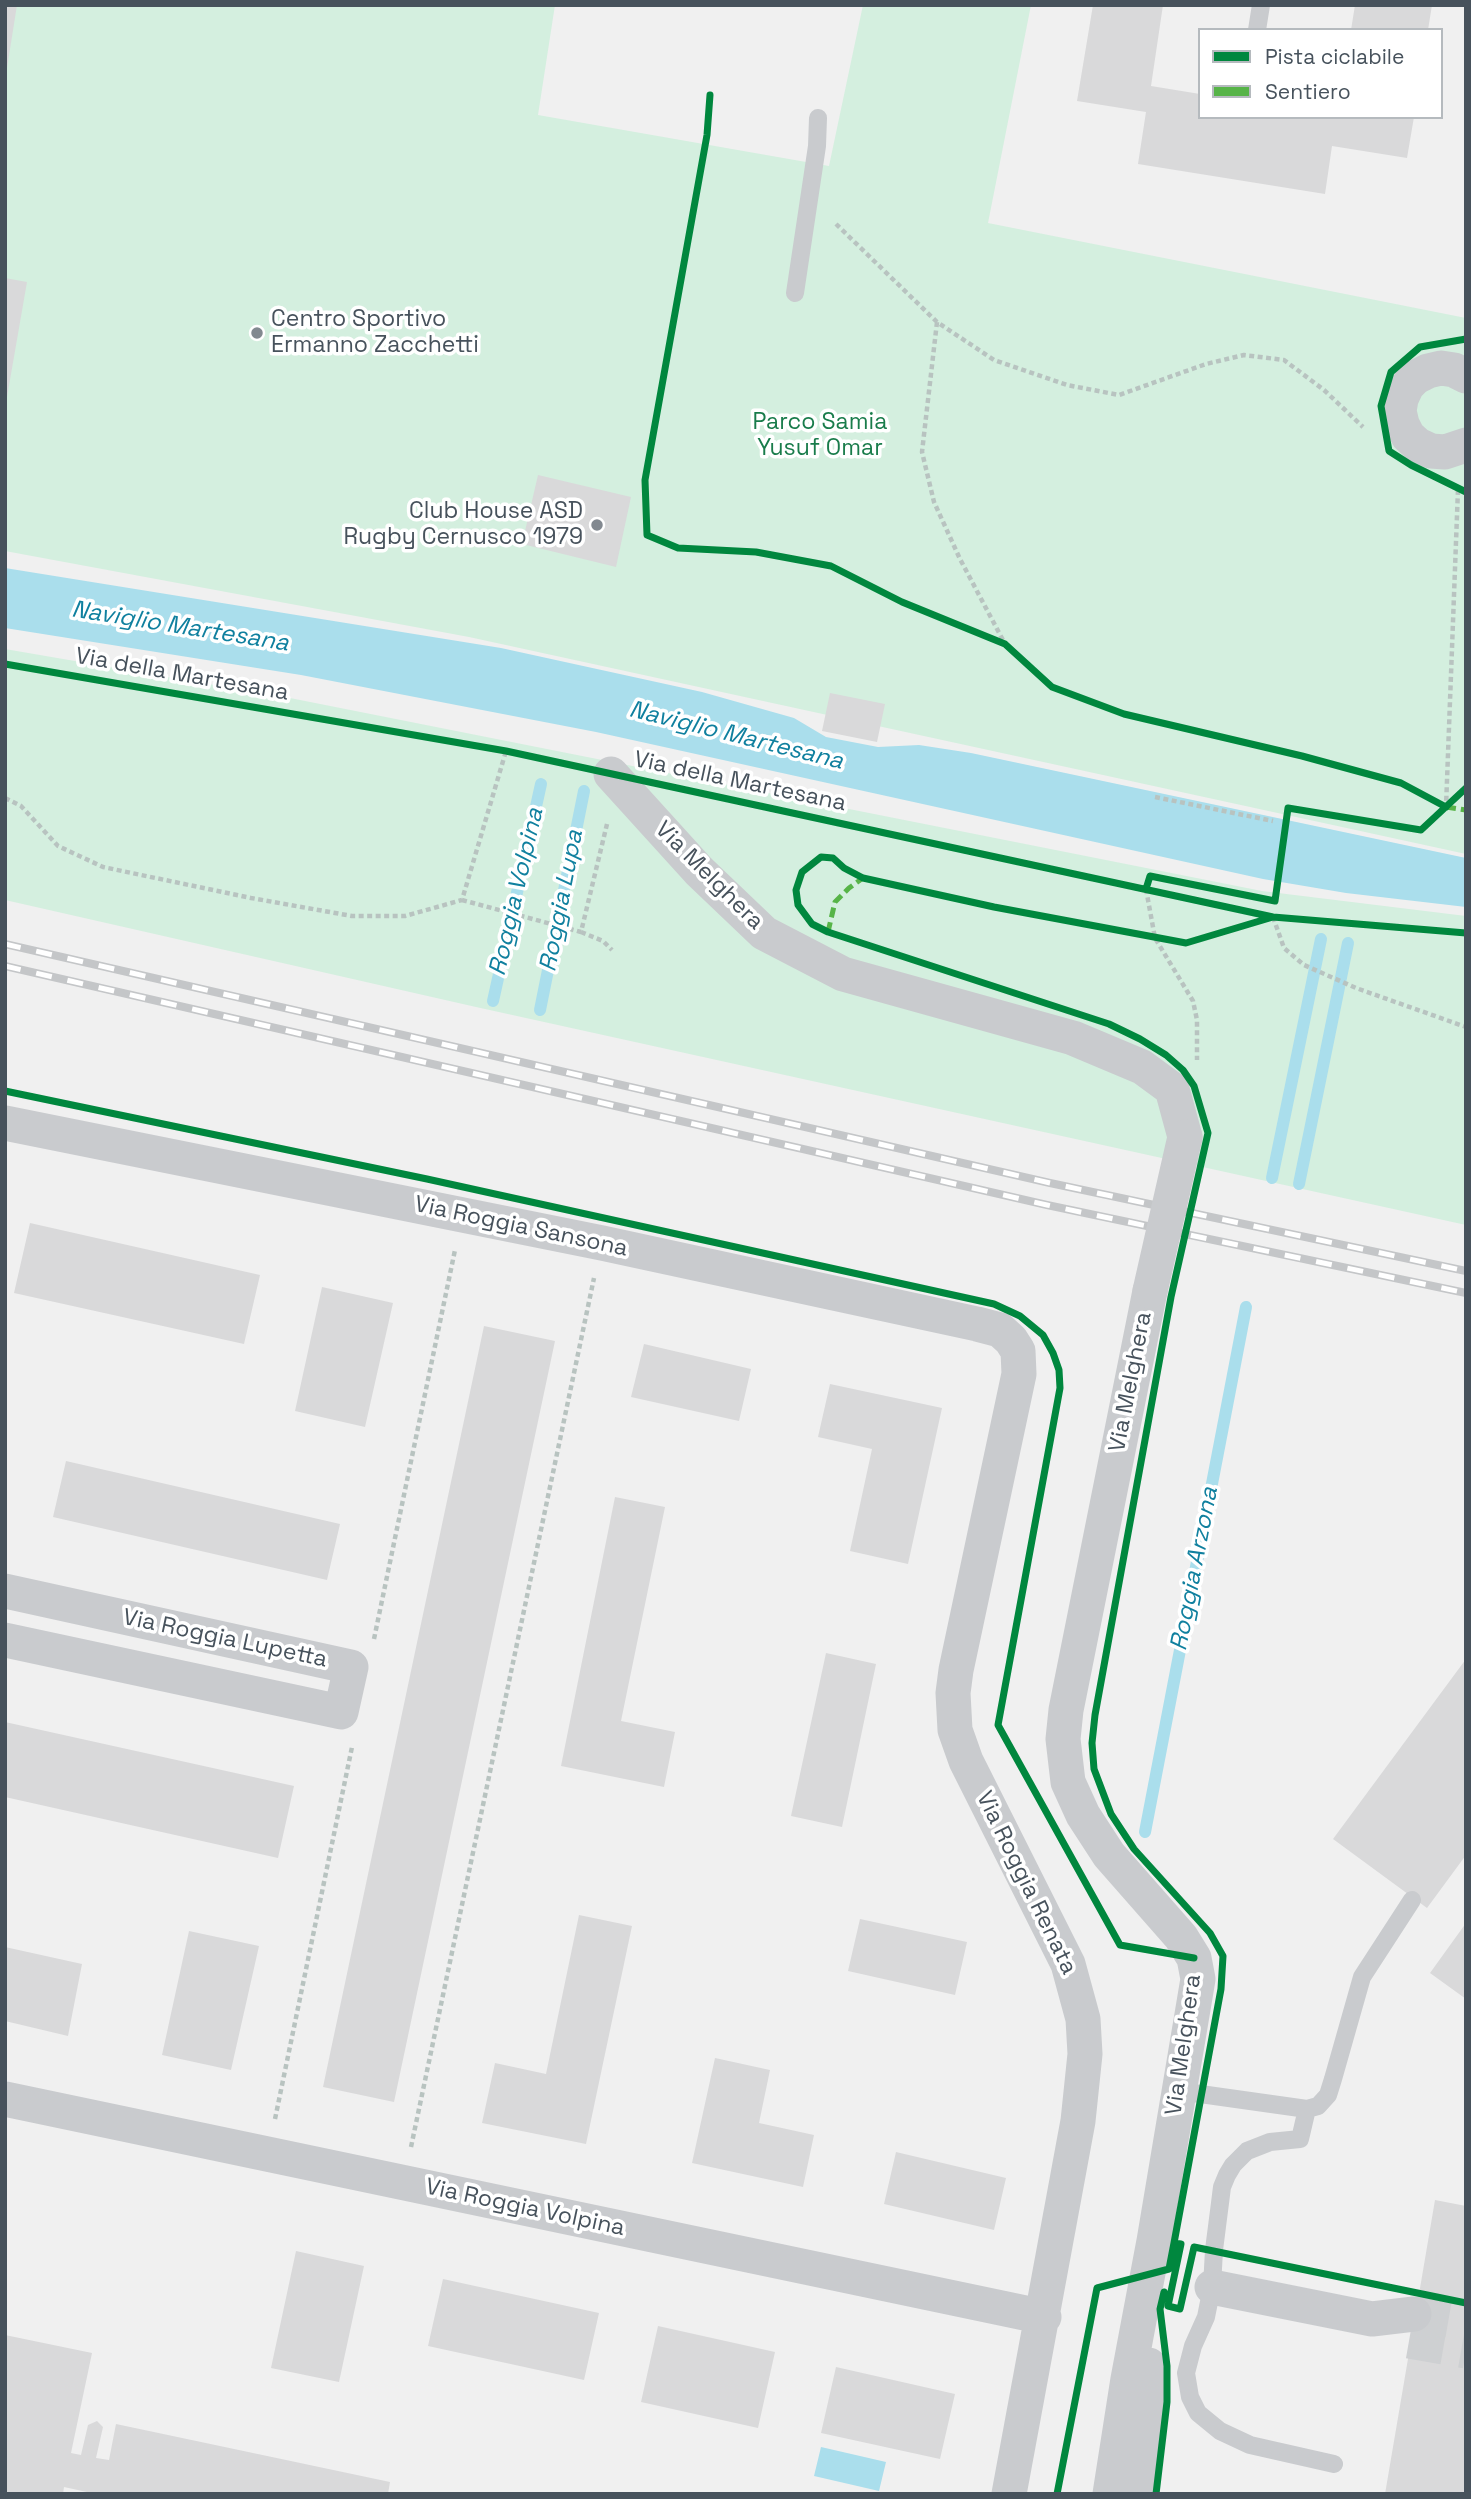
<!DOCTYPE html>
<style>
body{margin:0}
#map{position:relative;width:1471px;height:2499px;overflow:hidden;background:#f0f0f0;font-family:"Space Grotesk",sans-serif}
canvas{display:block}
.frame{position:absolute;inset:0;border:7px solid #47525c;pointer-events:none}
.legend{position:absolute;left:1198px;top:28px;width:245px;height:91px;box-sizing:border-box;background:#fff;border:2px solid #b5babe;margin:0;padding:9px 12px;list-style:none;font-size:21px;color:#47525c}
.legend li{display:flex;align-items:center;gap:14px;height:35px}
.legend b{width:35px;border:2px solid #b5babe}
</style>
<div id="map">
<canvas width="1471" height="2499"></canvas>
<div class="frame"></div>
<ul class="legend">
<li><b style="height:9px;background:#00873e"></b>Pista ciclabile</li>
<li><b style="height:9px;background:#57b448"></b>Sentiero</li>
</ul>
</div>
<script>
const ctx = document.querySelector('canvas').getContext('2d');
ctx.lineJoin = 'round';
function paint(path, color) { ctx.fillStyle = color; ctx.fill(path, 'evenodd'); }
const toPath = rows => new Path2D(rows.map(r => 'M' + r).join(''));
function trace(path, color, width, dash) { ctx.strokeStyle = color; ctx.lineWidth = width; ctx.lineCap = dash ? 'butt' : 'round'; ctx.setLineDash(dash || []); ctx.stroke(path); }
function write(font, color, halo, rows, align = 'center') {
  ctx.font = font + ' "Space Grotesk",sans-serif'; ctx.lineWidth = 7; ctx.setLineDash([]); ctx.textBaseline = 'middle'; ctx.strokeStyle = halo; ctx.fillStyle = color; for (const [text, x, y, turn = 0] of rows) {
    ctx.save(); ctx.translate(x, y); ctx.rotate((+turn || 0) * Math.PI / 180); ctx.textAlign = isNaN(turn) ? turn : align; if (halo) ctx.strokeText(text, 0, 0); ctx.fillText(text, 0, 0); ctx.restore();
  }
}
const green = toPath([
 [5,5,555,5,538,115,829,166,863,5,1031,5,988,223,1466,318,1466,854,469,637,5,551],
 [5,649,290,698,1262,891,1466,916,1466,1225,476,1007,5,900]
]);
const water = toPath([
 [5,568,501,648,702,692,794,718,826,737,878,747,919,745,971,753,1466,858,1466,907,1346,893,1263,879,596,732,301,675,5,628],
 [821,2447,886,2462,879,2491,814,2476]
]);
const stream = toPath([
 [493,1001,541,784],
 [540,1010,584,791],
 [1272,1178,1321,939],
 [1299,1184,1348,943],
 [1145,1832,1246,1307]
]);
const building = toPath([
 [5,5,17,5,7,68,5,68],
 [1093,5,1163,5,1151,86,1200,94,1200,117,1414,117,1407,158,1332,146,1325,194,1138,164,1146,112,1077,101],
 [1355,5,1432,5,1428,30,1351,30],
 [5,278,27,282,7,397,5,397],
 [538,475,631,497,616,567,522,544],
 [830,693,885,704,877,742,822,731],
 [30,1223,260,1275,244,1344,14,1293],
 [322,1287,393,1303,365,1427,295,1411],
 [484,1326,555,1341,394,2102,323,2087],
 [644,1344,751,1369,739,1421,631,1397],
 [830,1384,942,1408,908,1564,850,1551,872,1449,818,1437],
 [66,1461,340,1524,327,1580,53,1517],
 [615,1497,665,1507,621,1721,675,1732,664,1787,561,1766],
 [826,1653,876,1664,842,1827,791,1816],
 [1466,1659,1466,1855,1427,1908,1333,1839],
 [5,1722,294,1786,278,1858,5,1797],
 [579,1915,632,1926,586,2144,482,2123,495,2063,546,2074],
 [860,1919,967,1942,955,1995,848,1971],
 [1466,1923,1466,1999,1430,1973],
 [189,1931,259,1946,231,2070,162,2055],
 [5,1947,82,1964,68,2036,5,2021],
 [715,2058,770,2070,759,2123,814,2135,803,2187,692,2163],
 [896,2152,1006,2178,994,2230,884,2204],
 [1435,2200,1466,2206,1466,2494,1385,2494],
 [296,2251,364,2266,339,2382,271,2368],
 [443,2279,599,2313,584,2380,428,2346],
 [658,2326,775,2352,758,2428,641,2402],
 [5,2335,92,2353,71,2453,81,2455,88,2425,97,2421,103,2427,96,2458,109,2460,116,2424,390,2482,388,2494,96,2494,64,2487,63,2494,5,2494],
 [836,2367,955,2394,940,2459,821,2433]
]);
const streetTunnel = toPath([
 [1414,2314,1466,2323],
 [1409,2341,1466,2351]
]);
const path = toPath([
 [710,95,707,135,645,480,647,535,678,548,756,552,831,566,902,602,1004,644],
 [836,224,937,322,994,360,1067,385,1119,395,1206,364,1244,355,1284,360,1324,390,1363,427],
 [937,322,922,452,934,502,960,559,1005,644,1052,687,1124,714,1302,756,1401,783,1446,807,1458,489],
 [1155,797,1273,821],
 [5,798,21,806,58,846,103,867,251,898,352,916,405,916,462,900,506,751],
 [1146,889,1155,938,1193,1001,1197,1020,1197,1060],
 [462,900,581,932,607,824],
 [1273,917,1284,948,1304,965,1356,988,1466,1027],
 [581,932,603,941,612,950],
 [374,1639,455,1250],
 [275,2119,352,1747],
 [411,2147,594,1278]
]);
const lane = toPath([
 [1257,30,1261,5],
 [795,293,817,146,818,118],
 [1179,2091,1307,2109,1318,2106,1328,2095,1333,2079,1362,1977,1412,1900],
 [1307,2109,1300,2139,1270,2142,1247,2151,1233,2165,1227,2175,1222,2187,1220,2203,1214,2250,1212,2287,1206,2317,1193,2346,1186,2373,1190,2397,1198,2413,1220,2431,1250,2445,1334,2464]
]);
const street = toPath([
 [1466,376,1454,370,1441,368,1428,371,1416,377,1407,386,1401,399,1399,411,1402,424,1408,436,1418,445,1431,451,1445,452,1466,445],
 [611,774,699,871,764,933,843,974,1073,1038,1142,1067,1172,1089,1185,1137],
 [5,1123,602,1243,977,1324,1000,1330,1011,1340,1018,1351,1019,1374,956,1670,953,1693,955,1730,966,1761,1068,1964,1083,2019,1085,2054,1078,2121,1009,2494],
 [5,1591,351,1667,341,1712,5,1640],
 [5,2099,1044,2317],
 [1212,2287,1372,2319,1414,2314],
 [1110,2494,1128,2379,1154,2241,1198,1979,1194,1958,1181,1937,1109,1855,1083,1815,1068,1782,1063,1739,1066,1710,1150,1291],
 [1136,2494,1148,2409,1149,2365]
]);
const rail = toPath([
 [5,944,1050,1183,1466,1271],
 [5,966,1047,1205,1466,1293]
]);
const streetBridge = toPath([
 [1150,1291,1185,1137]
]);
const quiet = toPath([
 [1446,807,1466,810],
 [828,932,835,902,849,888,863,878]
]);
const cycleway = toPath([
 [710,95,707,135,645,480,647,535,678,548,756,552,831,566,902,602,1005,644,1052,687,1124,714,1302,756,1401,783,1446,807],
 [1466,339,1420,347,1391,372,1381,406,1389,451,1411,465,1466,492],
 [5,664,506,751,1273,917,1466,933],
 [1146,889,1150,876,1275,901,1288,808,1421,830,1466,788],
 [5,1091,427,1179,994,1304,1020,1316,1043,1335,1053,1353,1059,1370,1060,1388,998,1725,1120,1945,1194,1958],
 [1174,2243,1221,1989,1223,1956,1210,1933,1134,1849,1111,1814,1094,1769,1092,1743,1095,1715,1171,1297,1208,1133,1194,1086,1183,1070,1166,1055,1140,1039,1109,1024,828,932,812,924,798,905,796,890,802,872,821,857,833,858,844,868,863,878,994,907,1186,943,1273,917],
 [1057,2494,1097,2288,1169,2269,1174,2243,1181,2244,1168,2306,1180,2309,1194,2247,1466,2303],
 [1156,2494,1167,2402,1167,2366,1160,2309,1164,2292]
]);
const markers = [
 [257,333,7,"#828990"],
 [597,525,7,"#828990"]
];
const poiNames = [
 ["Centro Sportivo",271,320],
 ["Ermanno Zacchetti",271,346],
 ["Club House ASD",583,512,"right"],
 ["Rugby Cernusco 1979",583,538,"right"]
];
const parkNames = [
 ["Parco Samia",820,423],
 ["Yusuf Omar",820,449]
];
const streetNames = [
 ["Via della Martesana",182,675,10],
 ["Via della Martesana",740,782,12],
 ["Via Melghera",709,876,45],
 ["Via Roggia Sansona",521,1227,12],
 ["Via Melghera",1131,1382,-79],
 ["Via Roggia Lupetta",225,1639,12],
 ["Via Roggia Renata",1026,1883,64],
 ["Via Melghera",1184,2045,-82],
 ["Via Roggia Volpina",525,2208,12]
];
const waterNames = [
 ["Naviglio Martesana",180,627,9],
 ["Naviglio Martesana",736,736,14],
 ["Roggia Volpina",517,892,-77],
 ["Roggia Lupa",562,901,-79],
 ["Roggia Arzona",1195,1569,-79]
];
paint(green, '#d4efdf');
paint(water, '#aadeec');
trace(stream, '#aadeec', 12);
paint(building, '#d9d9da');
trace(streetTunnel, '#ced0d2', 35, [35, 18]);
trace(path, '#b8c3c0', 4.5, [5, 3.5]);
trace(lane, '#c9cbce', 18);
trace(street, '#c9cbce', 35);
trace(rail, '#c4c6c8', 8);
trace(rail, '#fff', 5, [16]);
trace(streetBridge, '#c9cbce', 35);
trace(quiet, '#57b448', 5, [10, 5]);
trace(cycleway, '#00873e', 7);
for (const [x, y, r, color] of markers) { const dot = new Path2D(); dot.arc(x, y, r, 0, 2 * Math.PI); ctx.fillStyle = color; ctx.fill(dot); trace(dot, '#fff', 2.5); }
write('23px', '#47525c', '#fff', poiNames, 'left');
write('23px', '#197c4b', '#fff', parkNames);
write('23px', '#47525c', '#fff', streetNames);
write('italic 24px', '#10809f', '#fff', waterNames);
</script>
